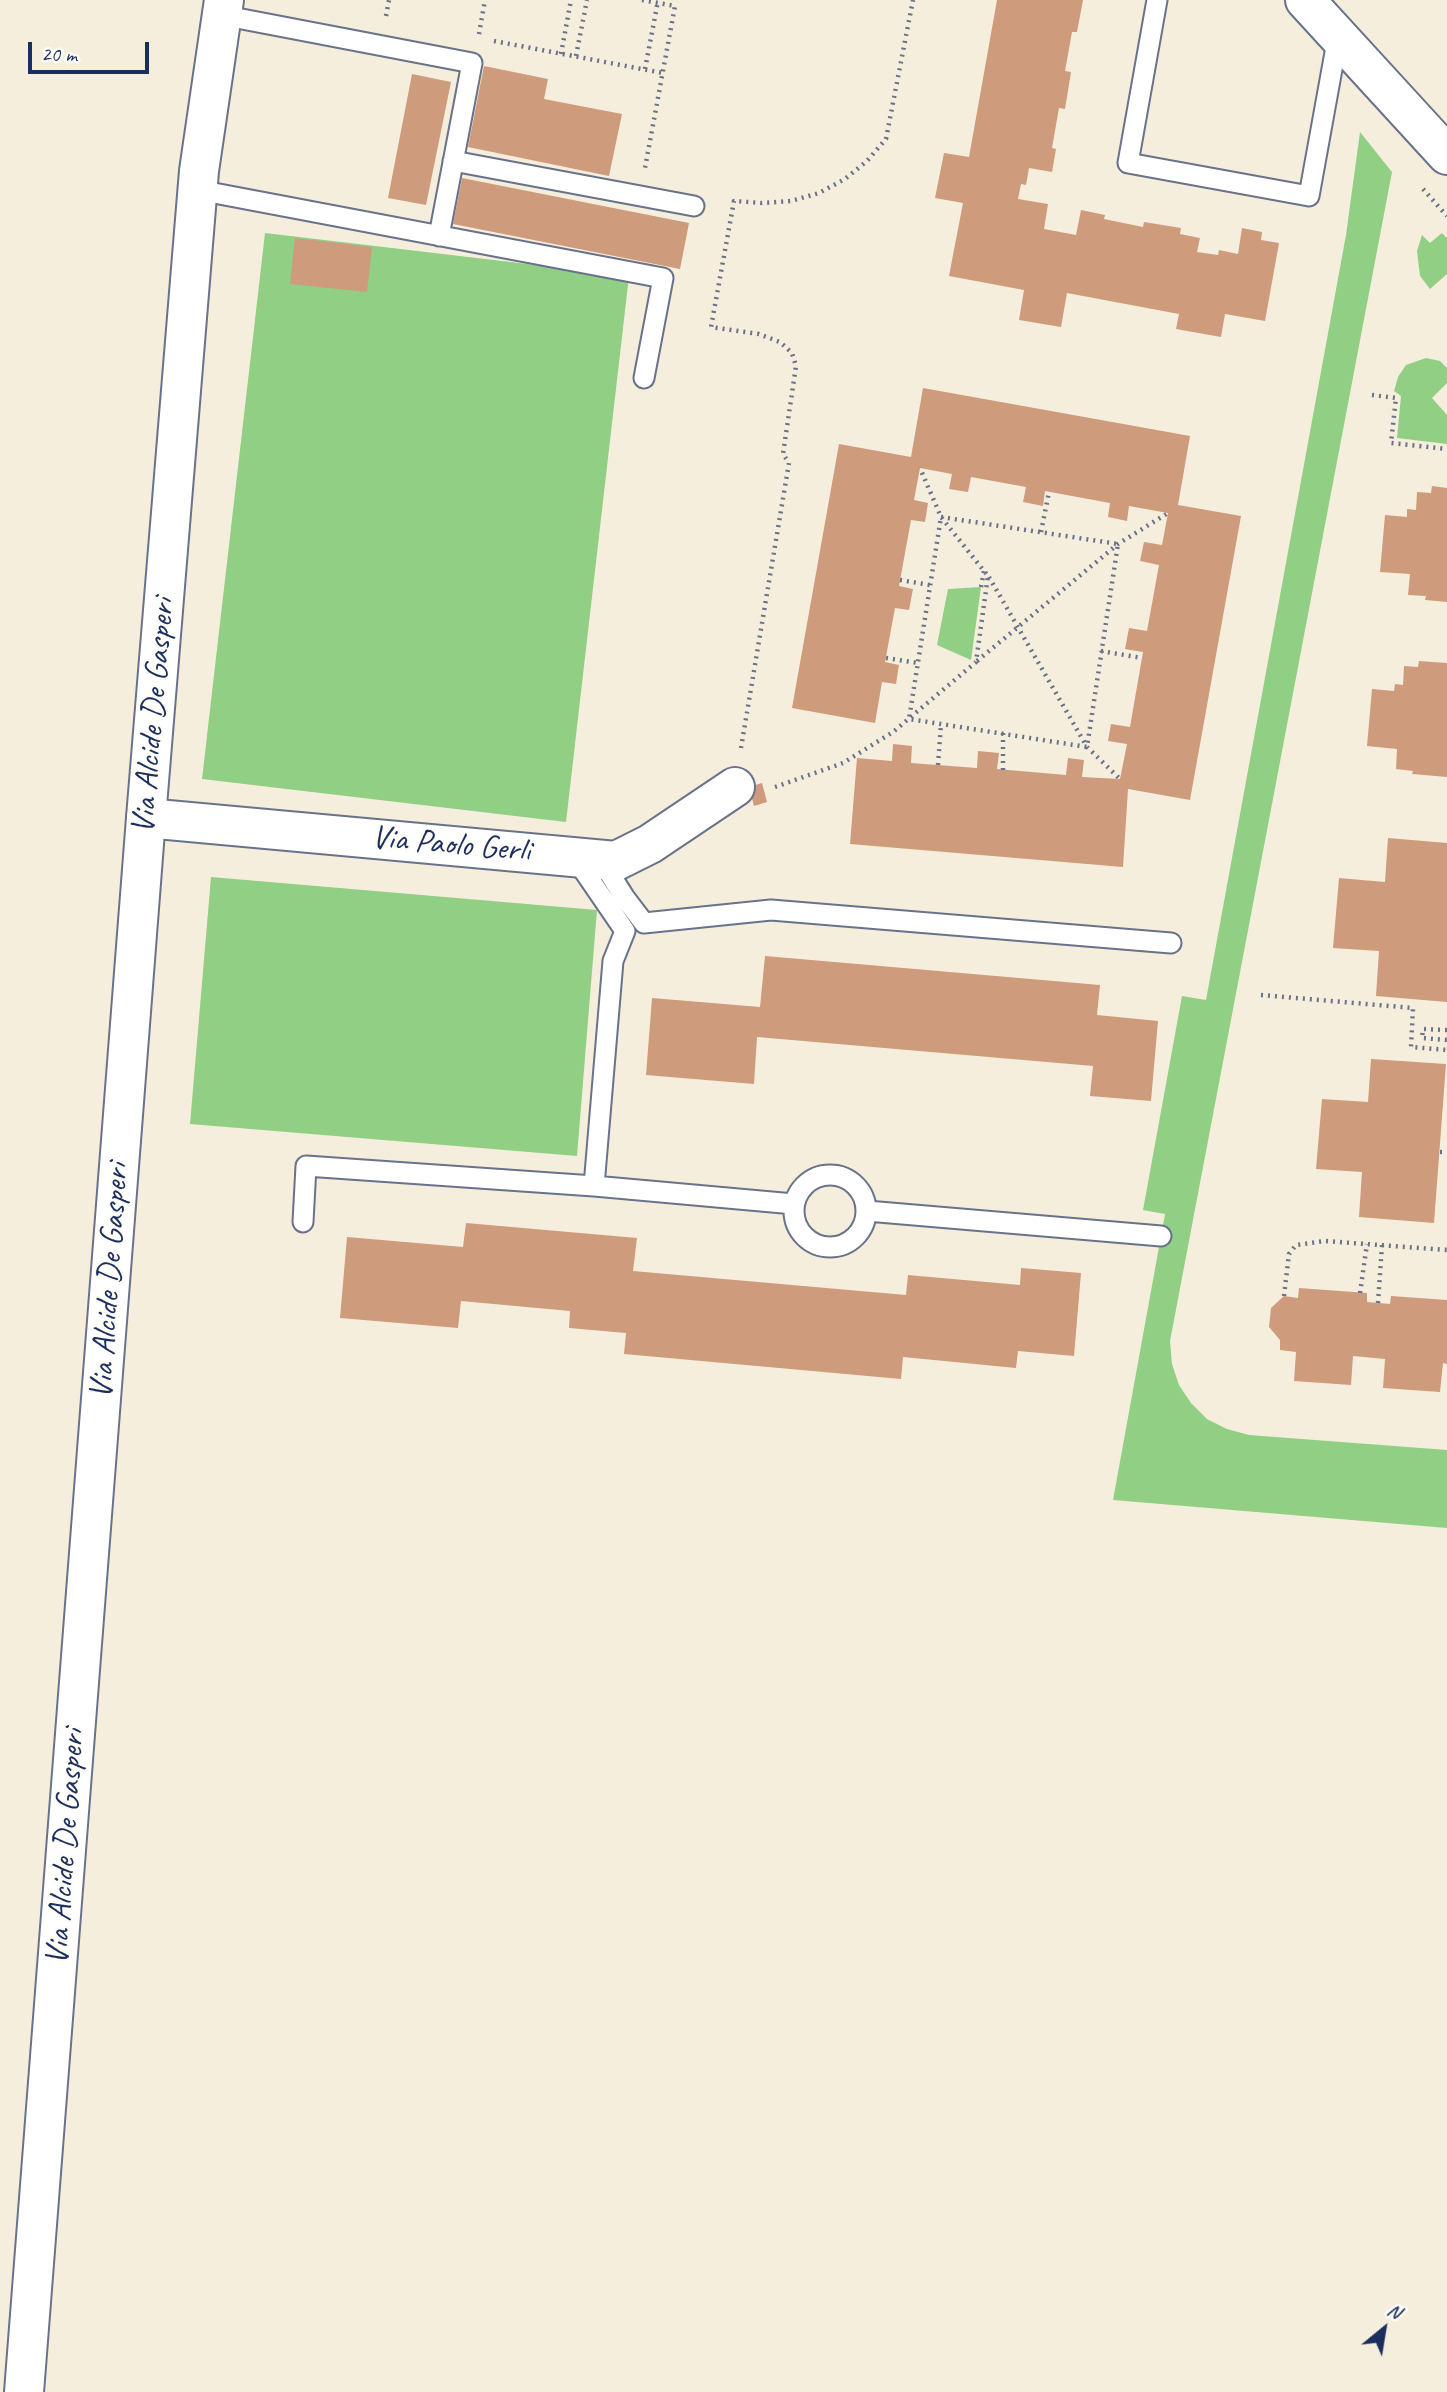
<!DOCTYPE html>
<style>
body{margin:0}
#map{position:relative;width:1447px;height:2392px;overflow:hidden;background:#f6eedc;font-family:Caveat,sans-serif}
canvas{display:block}
.north{position:absolute;left:1349px;top:2294px;width:70px;height:70px;-webkit-text-stroke:5px #fdfcf7;paint-order:stroke;rotate:30deg;font-size:19px;font-weight:700;line-height:28px;text-align:center;color:#1b2f5e}
.north::after{content:'';display:block;margin:auto;width:24px;height:32px;background:#1b2f5e;clip-path:polygon(50% 0,100% 100%,50% 72%,0 100%)}
.scale{position:absolute;left:28px;top:42px;width:121px;height:32px;box-sizing:border-box;border:4px solid #1b2f5e;border-top:0;padding-left:9px;font-size:21px;line-height:24px;white-space:nowrap;color:#1b2f5e;-webkit-text-stroke:5px #fdfcf7;paint-order:stroke}
</style>
<div id="map">
<canvas width="1447" height="2392"></canvas>
<div class="north">N</div>
<div class="scale">20 m</div>
</div>
<script>
const ctx = document.querySelector('canvas').getContext('2d');
ctx.lineJoin = 'round';
function paint(path, color) { ctx.fillStyle = color; ctx.fill(path, 'evenodd'); }
const toPath = rows => new Path2D(rows.map(r => 'M' + r).join(''));
function trace(path, color, width, dash) { ctx.strokeStyle = color; ctx.lineWidth = width; ctx.lineCap = dash ? 'butt' : 'round'; ctx.setLineDash(dash || []); ctx.stroke(path); }
function write(font, color, halo, rows, align = 'center') {
  ctx.font = font + ' Caveat,sans-serif'; ctx.lineWidth = 5; ctx.setLineDash([]); ctx.textBaseline = 'middle'; ctx.strokeStyle = halo; ctx.fillStyle = color; for (const [text, x, y, turn = 0] of rows) {
    ctx.save(); ctx.translate(x, y); ctx.rotate((+turn || 0) * Math.PI / 180); ctx.textAlign = isNaN(turn) ? turn : align; if (halo) ctx.strokeText(text, 0, 0); ctx.fillText(text, 0, 0); ctx.restore();
  }
}
const green = toPath([
 [1360,132,1392,172,1170,1341,1172,1364,1179,1385,1191,1403,1207,1419,1227,1429,1249,1435,1447,1450,1447,1528,1113,1500,1165,1214,1143,1210,1182,996,1206,1000,1346,235],
 [265,233,629,276,566,822,202,779],
 [1442,233,1447,238,1447,274,1430,289,1420,276,1417,251,1422,235,1430,243],
 [1426,358,1440,361,1447,368,1447,383,1432,398,1447,415,1447,444,1397,438,1401,396,1394,391,1398,377,1406,365],
 [981,587,971,660,937,645,948,589],
 [211,877,597,910,577,1156,190,1124]
]);
const building = toPath([
 [997,0,1083,0,1077,32,1072,32,1065,71,1071,72,1065,109,1059,108,1052,148,1056,149,1052,172,1029,168,1026,185,1021,184,1018,199,1048,204,1044,229,1076,235,1081,210,1105,215,1104,219,1143,227,1144,222,1181,228,1180,234,1200,238,1197,252,1218,255,1219,250,1238,254,1242,228,1262,232,1261,240,1279,243,1265,321,1225,314,1221,337,1176,329,1179,314,1067,293,1061,327,1019,320,1024,290,949,276,963,203,935,198,944,153,969,157],
 [484,66,548,79,544,99,622,114,609,176,468,147],
 [412,74,451,82,426,205,388,198],
 [462,178,689,223,680,269,453,224],
 [295,238,372,247,367,292,290,284],
 [923,388,1190,436,1178,505,1241,516,1190,800,1128,789,1123,867,850,844,857,758,892,761,893,744,912,746,911,763,977,768,978,751,999,753,997,769,1066,775,1068,758,1084,760,1082,777,1120,779,1127,744,1108,741,1111,724,1130,727,1143,652,1125,649,1129,628,1147,631,1159,565,1140,561,1144,542,1162,545,1168,513,1129,506,1127,521,1108,517,1110,503,1045,491,1043,506,1023,502,1026,487,971,477,968,492,949,489,952,474,920,468,914,500,928,503,925,522,911,520,899,586,913,589,909,610,895,608,885,662,899,665,896,684,882,682,875,723,792,708,839,444,911,457],
 [1432,486,1447,488,1447,602,1425,600,1426,596,1408,595,1410,574,1380,572,1385,515,1407,517,1407,509,1416,510,1417,492,1431,493],
 [1419,661,1447,663,1447,777,1412,774,1413,771,1396,769,1397,749,1367,746,1372,689,1394,691,1395,684,1403,685,1404,666,1418,667],
 [762,783,767,802,754,806,749,787],
 [1388,838,1447,843,1447,1002,1376,996,1379,951,1333,948,1339,878,1385,882],
 [765,956,1100,985,1097,1015,1158,1021,1151,1101,1090,1096,1093,1066,757,1037,754,1084,646,1075,652,998,760,1007],
 [1371,1059,1446,1064,1434,1223,1359,1217,1362,1172,1316,1169,1322,1099,1368,1102],
 [466,1223,637,1238,633,1271,906,1295,908,1275,1020,1285,1021,1268,1081,1273,1074,1356,1018,1351,1016,1368,903,1357,901,1379,624,1354,626,1333,569,1328,570,1311,461,1301,458,1328,340,1318,347,1237,463,1247],
 [1299,1288,1367,1293,1367,1302,1390,1304,1391,1296,1447,1300,1447,1364,1443,1363,1440,1392,1383,1388,1385,1359,1353,1356,1351,1385,1294,1381,1296,1352,1280,1350,1280,1340,1269,1327,1271,1308,1284,1296,1298,1298]
]);
const path = toPath([
 [642,0,675,6,645,168],
 [386,16,389,0],
 [479,34,485,0],
 [494,41,663,73],
 [561,54,571,0],
 [576,56,587,0],
 [645,69,658,1],
 [1423,189,1447,216],
 [1372,395,1396,398,1391,443,1447,449],
 [941,517,1118,544,1087,747,909,719,941,517],
 [1041,532,1049,492],
 [989,577,1087,747,1120,779],
 [900,580,930,585],
 [981,587,984,571],
 [1101,651,1142,658],
 [886,658,918,663],
 [977,661,1118,544,1168,513],
 [741,748,789,463,783,454,796,366,792,353,780,342,759,334,711,327,734,201,762,203,791,201,819,193,845,179,867,161,886,139,913,0],
 [938,765,941,724],
 [1003,770,1003,733],
 [775,787,843,763,893,732,976,662,988,576,941,517,920,468],
 [1261,995,1413,1008,1411,1047,1447,1050],
 [1447,1030,1423,1029,1422,1038,1447,1040],
 [1440,1152,1447,1152],
 [1360,1293,1367,1244],
 [1284,1296,1289,1254,1296,1245,1325,1241,1447,1250],
 [1378,1303,1382,1245]
]);
const service = toPath([
 [1157,0,1128,163,1309,196,1338,36],
 [221,15,472,63,439,236],
 [453,161,694,206],
 [198,190,663,278,644,378],
 [575,858,625,931,613,961,594,1186],
 [601,860,625,898,644,923,771,910,1171,943],
 '794 1211a36 36 0 1 1 72 0a36 36 0 1 1-72 0Z',
 [867,1211,1161,1236],
 [303,1222,306,1166,594,1186,794,1204]
]);
const minor = toPath([
 [1305,0,1447,155],
 [146,818,616,861,650,844,735,787]
]);
const tertiary = toPath([
 [24,2392,146,818,199,171,224,0]
]);
const streetNames = [
 ["Via Alcide De Gasperi",154,716,-85],
 ["Via Paolo Gerli",451,845,5],
 ["Via Alcide De Gasperi",110,1281,-86],
 ["Via Alcide De Gasperi",66,1847,-86]
];
paint(green, '#91cf85');
paint(building, '#ce9b7c');
trace(service, '#68728a', 23);
trace(minor, '#68728a', 42);
trace(tertiary, '#68728a', 42);
trace(path, '#68728a', 4.5, [2, 5]);
trace(service, '#fff', 19);
trace(minor, '#fff', 38);
trace(tertiary, '#fff', 38);
write('33px', '#1b2f5e', '#fdfcf7', streetNames);
</script>
